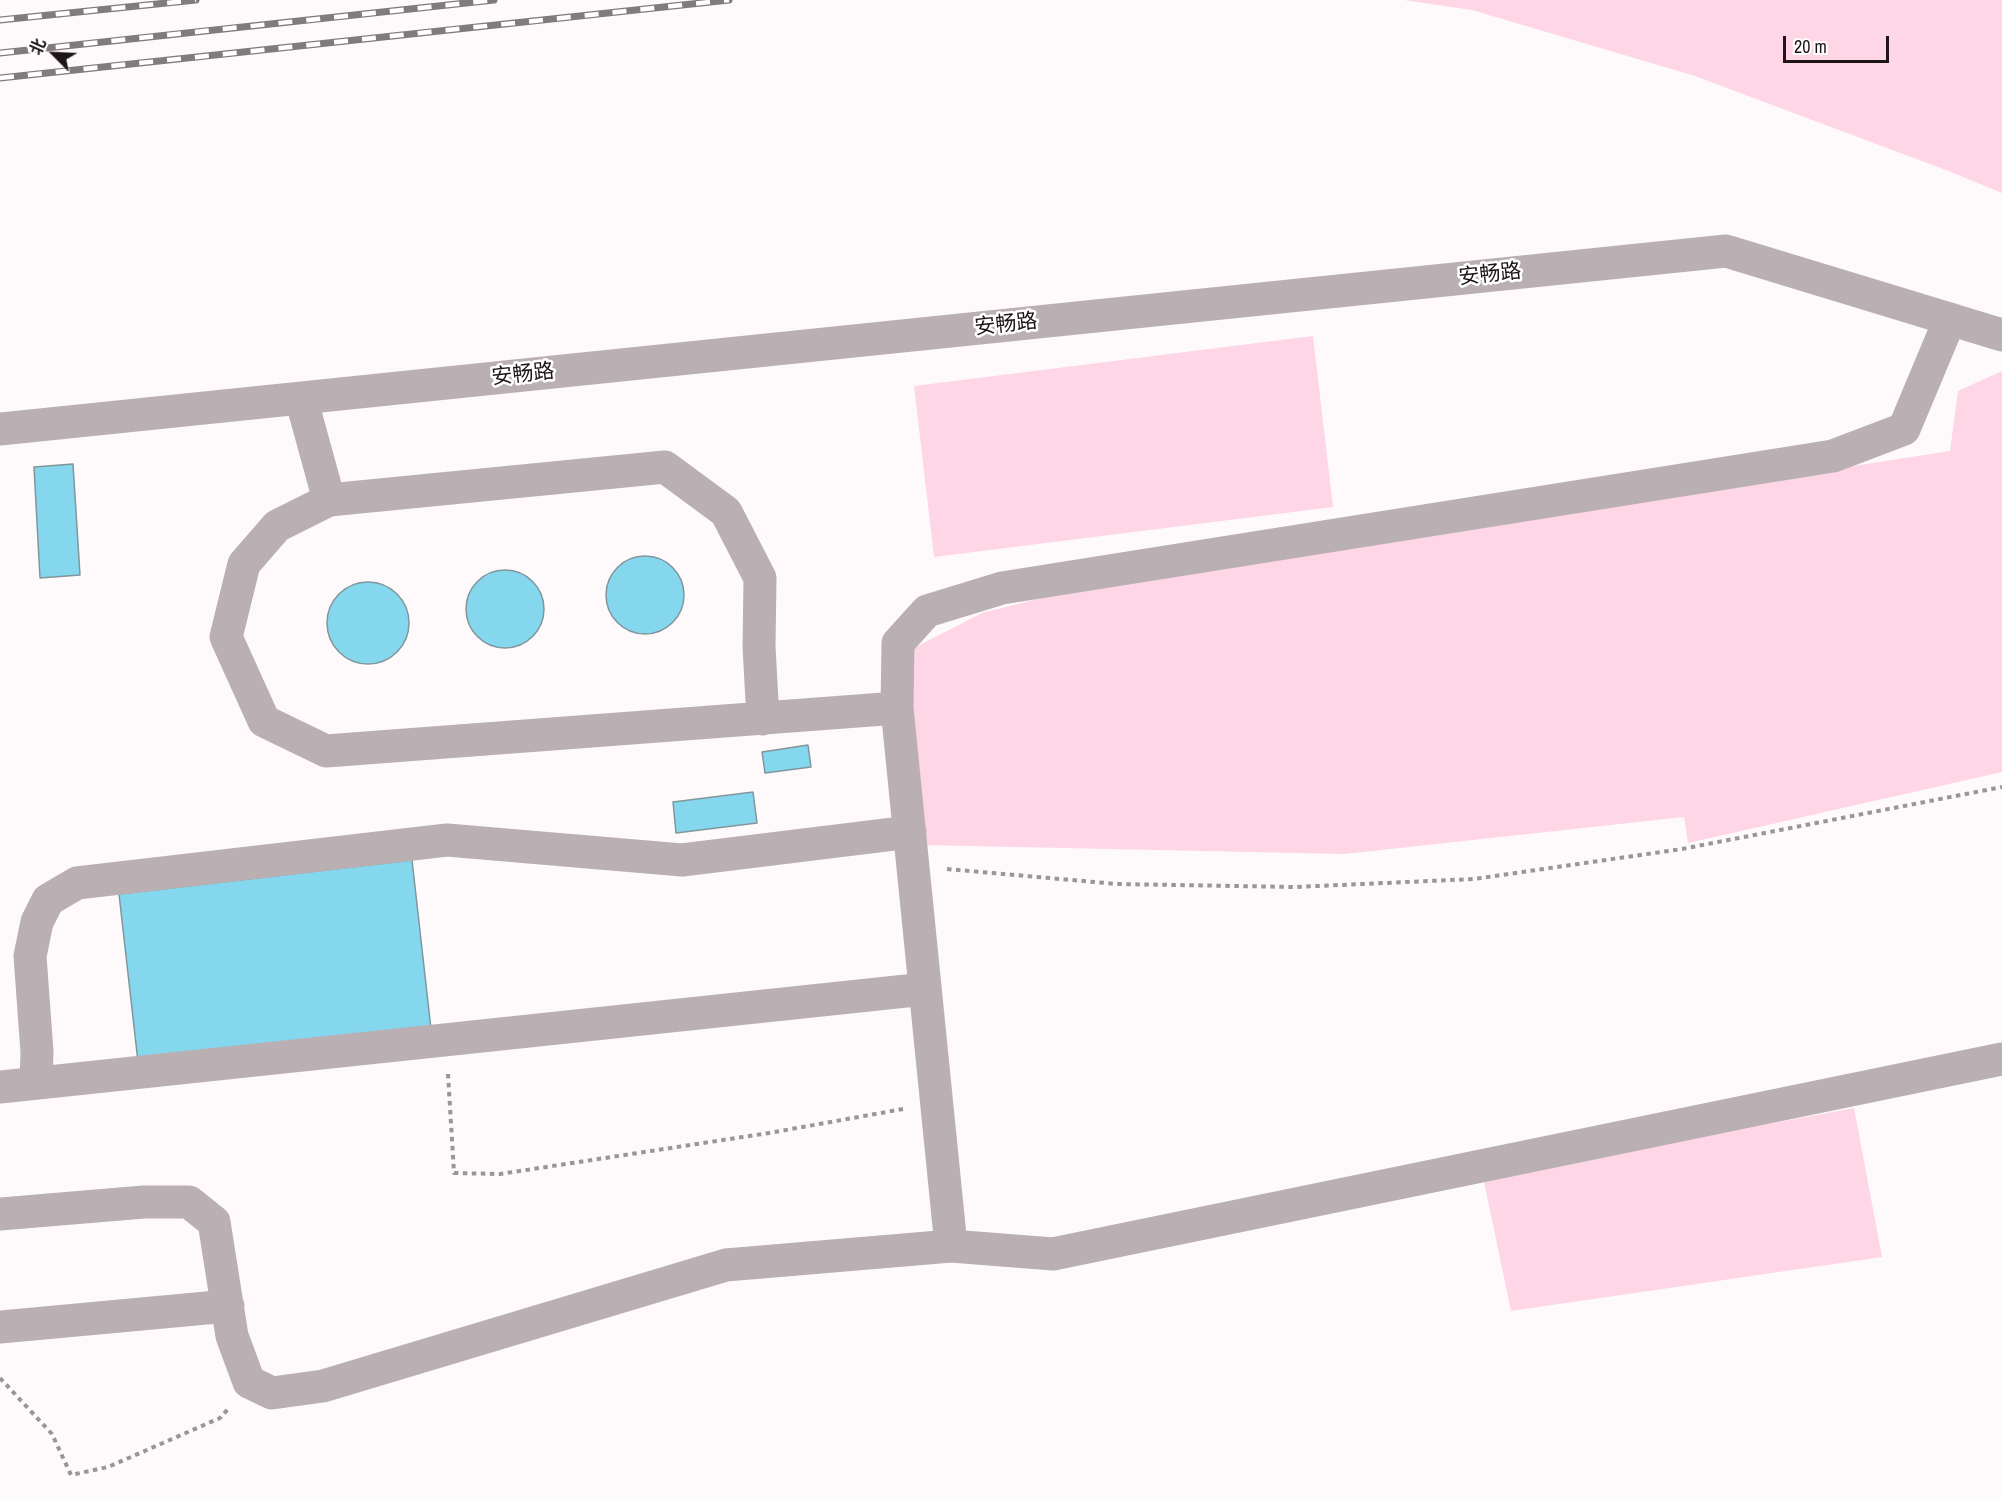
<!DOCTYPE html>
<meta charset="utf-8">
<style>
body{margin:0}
#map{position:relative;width:2002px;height:1499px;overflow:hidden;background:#fefafc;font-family:"Archivo Narrow","Noto Sans SC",sans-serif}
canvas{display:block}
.north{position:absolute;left:24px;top:24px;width:60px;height:60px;-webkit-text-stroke:4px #fff;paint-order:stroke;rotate:294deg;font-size:16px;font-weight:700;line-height:24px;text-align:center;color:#1d1518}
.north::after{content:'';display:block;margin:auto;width:21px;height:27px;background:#1d1518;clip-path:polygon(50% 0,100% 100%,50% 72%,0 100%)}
.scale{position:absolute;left:1783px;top:36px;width:106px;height:27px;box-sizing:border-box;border:3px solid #1d1518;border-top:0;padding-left:8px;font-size:18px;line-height:21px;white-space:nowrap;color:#1d1518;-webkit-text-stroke:4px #fff;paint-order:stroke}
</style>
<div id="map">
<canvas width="2002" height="1499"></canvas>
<div class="north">北</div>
<div class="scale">20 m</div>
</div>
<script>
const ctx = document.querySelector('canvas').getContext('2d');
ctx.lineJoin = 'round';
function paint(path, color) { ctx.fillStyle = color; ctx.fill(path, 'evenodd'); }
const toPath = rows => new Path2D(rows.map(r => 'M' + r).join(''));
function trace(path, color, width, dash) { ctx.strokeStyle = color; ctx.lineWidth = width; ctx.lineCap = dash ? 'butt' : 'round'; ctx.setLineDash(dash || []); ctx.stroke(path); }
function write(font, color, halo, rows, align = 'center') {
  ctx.font = font + ' "Archivo Narrow","Noto Sans SC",sans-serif'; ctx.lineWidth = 5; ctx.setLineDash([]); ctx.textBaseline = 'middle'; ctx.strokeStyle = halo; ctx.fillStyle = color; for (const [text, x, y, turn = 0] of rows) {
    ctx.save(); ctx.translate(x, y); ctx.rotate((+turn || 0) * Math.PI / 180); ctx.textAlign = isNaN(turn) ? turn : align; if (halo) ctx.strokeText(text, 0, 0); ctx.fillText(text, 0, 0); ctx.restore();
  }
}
const green = toPath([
 [1404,0,2002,0,2002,193,1946,170,1695,76,1472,10],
 [1313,336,1333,507,934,557,914,386],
 [2002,371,2002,772,1688,843,1684,817,1344,854,922,845,908,651,982,613,1105,582,1950,451,1958,391],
 [1854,1108,1882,1257,1511,1311,1483,1177]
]);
const building = toPath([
 [73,464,80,575,40,578,34,467,73,464],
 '606 595a39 39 0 1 1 78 0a39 39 0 1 1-78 0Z',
 '466 609a39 39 0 1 1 78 0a39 39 0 1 1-78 0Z',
 '327 623a41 41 0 1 1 82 0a41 41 0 1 1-82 0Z',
 [808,745,811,767,765,773,762,752,808,745],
 [753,792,757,823,676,833,673,802,753,792],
 [412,860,431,1029,138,1062,119,894,412,860]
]);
const path = toPath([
 [947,869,1117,884,1295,887,1474,879,1682,849,2002,787],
 [448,1074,454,1173,500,1174,769,1133,903,1109],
 [0,1378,52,1434,71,1475,108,1467,220,1418,228,1409]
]);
const minor = toPath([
 [301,398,329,500,665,467,726,512,760,578,759,647,763,719],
 [0,429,1726,251,2002,335],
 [329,500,277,526,244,564,226,637,264,721,326,751,897,708,951,1246,1053,1254,2002,1059],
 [897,708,898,643,927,611,1002,588,1833,456,1904,429,1950,319],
 [36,1083,37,1052,30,956,37,922,48,900,77,883,447,840,682,860,910,832],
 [0,1087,925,989],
 [0,1214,144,1202,189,1202,214,1222,232,1336,249,1382,272,1393,323,1386,726,1265,951,1246],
 [0,1327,228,1306]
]);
const rail = toPath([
 [0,20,196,0],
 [0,53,494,0],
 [0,78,729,0]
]);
const streetNames = [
 ["安畅路",1490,275,-6],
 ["安畅路",1006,325,-6],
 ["安畅路",523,375,-6]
];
paint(green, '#fed6e6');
paint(building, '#85d7ed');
trace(building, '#81969c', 1.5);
trace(path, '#9a9597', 4, [4.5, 4.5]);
trace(minor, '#bab0b4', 33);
trace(rail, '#817b7e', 7);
trace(rail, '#fff', 4.5, [14]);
write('21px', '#1d1518', '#fff', streetNames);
</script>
